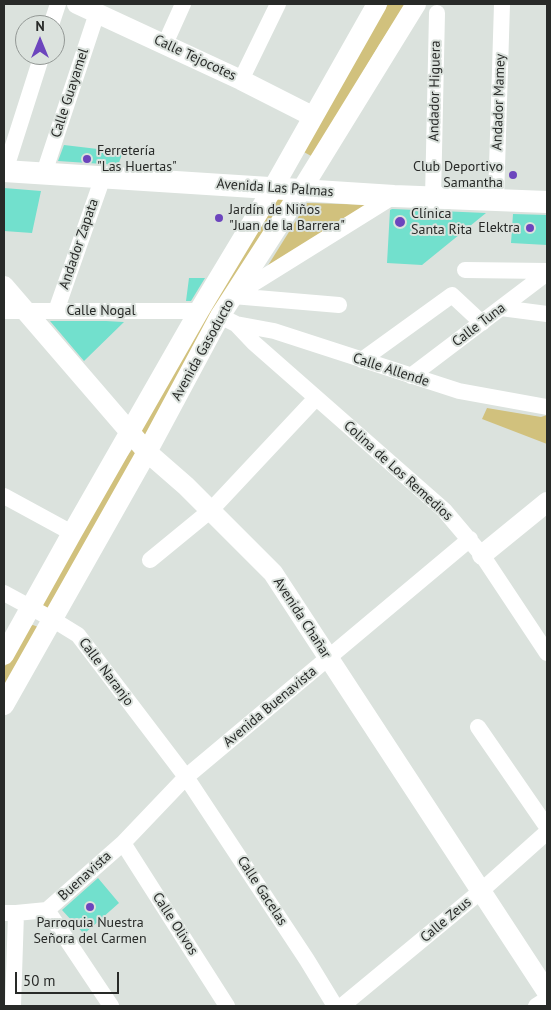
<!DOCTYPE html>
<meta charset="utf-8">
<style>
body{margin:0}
#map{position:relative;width:551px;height:1010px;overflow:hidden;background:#dbe2dd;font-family:"PT Sans",sans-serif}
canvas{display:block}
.frame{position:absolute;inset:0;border:5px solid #282a28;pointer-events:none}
.north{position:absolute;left:15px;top:15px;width:50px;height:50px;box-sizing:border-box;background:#dbe2dd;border:1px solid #939895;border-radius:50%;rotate:0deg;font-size:14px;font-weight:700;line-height:20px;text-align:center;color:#282a28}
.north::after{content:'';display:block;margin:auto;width:18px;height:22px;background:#6c45bd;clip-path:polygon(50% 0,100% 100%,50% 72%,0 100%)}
.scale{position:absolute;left:15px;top:972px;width:104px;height:22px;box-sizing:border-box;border:2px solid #282a28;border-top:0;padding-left:6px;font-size:15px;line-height:18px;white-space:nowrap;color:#282a28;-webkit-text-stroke:4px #dbe2dd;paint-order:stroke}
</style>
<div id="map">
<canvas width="551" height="1010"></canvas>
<div class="frame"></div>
<div class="north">N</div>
<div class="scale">50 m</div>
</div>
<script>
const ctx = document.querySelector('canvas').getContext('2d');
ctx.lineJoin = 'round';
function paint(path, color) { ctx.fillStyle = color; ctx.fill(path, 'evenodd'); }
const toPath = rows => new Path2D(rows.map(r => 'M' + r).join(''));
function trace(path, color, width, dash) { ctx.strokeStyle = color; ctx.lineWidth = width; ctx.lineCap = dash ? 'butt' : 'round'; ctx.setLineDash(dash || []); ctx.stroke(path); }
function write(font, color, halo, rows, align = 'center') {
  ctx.font = font + ' "PT Sans",sans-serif'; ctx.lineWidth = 4; ctx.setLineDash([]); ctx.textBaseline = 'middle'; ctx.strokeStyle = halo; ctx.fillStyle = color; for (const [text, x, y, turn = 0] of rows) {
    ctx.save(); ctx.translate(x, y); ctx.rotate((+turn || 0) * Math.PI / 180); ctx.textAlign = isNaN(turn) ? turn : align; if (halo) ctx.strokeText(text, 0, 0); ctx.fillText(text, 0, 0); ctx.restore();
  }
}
const green = toPath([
 [388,4,406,4,379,45,313,157,302,151,360,49],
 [279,193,289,197,146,439,139,431],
 [307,203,375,205,262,275],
 [487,408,541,417,547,415,547,444,482,419],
 [133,448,139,455,53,610,39,608,122,463],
 [33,625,38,627,4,696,4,668,26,627]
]);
const building = toPath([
 [64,145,123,152,118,165,58,161],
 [4,188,41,191,32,233,4,231],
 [392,209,393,209,486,213,422,265,387,263,390,210],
 [513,214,547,215,547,245,511,243],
 [189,278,205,278,191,301,186,301],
 [50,321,106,321,124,322,84,361],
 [98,878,119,903,84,934,62,910]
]);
const minor = toPath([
 [51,25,58,4],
 [165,44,183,4],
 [241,80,278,4],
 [5,171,42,55],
 [44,173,97,13],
 [433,198,437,13],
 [496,200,502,4],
 [465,270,547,271],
 [235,295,394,196],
 [233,296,339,305],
 [501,308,547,314],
 [4,311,199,311],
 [56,311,103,177],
 [220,316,236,324,254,343,444,510,482,555,547,653],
 [236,324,274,331,459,391,547,407],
 [362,360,452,295,482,323],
 [411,376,547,273],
 [4,496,72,533],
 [150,560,211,510,316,398],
 [4,593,52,619,78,635,186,777,307,960,335,1006],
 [478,727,547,827],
 [123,843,227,1006],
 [47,910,123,843,186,777,470,539],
 [47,910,111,1006],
 [4,913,16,913,47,910],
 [13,1006,16,913],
 [342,1006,481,891,547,832],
 [536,1006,547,999]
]);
const tertiary = toPath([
 [77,4,241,80,312,116],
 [4,286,147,452,186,486,273,573,547,992],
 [482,555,547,502],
 [4,655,72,533,199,311,273,188,377,4],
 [4,705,147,452,220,316,302,189,416,4]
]);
const secondary = toPath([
 [4,171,394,196,547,202]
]);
const markers = [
 [87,159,5,"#6c45bd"],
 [513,175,5,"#6c45bd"],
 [219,218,5,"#6c45bd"],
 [400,222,6,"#6c45bd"],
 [530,228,5,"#6c45bd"],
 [90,907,5,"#6c45bd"]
];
const streetNames = [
 ["Calle Tejocotes",195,58,25],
 ["Andador Higuera",435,91,-89],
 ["Calle Guayamel",70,93,-72],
 ["Andador Mamey",499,102,-88],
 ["Avenida Las Palmas",275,188,4],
 ["Andador Zapata",79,244,-71],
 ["Calle Nogal",101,311],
 ["Calle Tuna",479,325,-37],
 ["Avenida Gasoducto",203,350,-61],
 ["Calle Allende",391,370,18],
 ["Colina de Los Remedios",398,471,42],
 ["Avenida Chañar",302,618,57],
 ["Calle Naranjo",106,672,53],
 ["Avenida Buenavista",270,707,-40],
 ["Buenavista",85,876,-42],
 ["Calle Gacelas",262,891,57],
 ["Calle Zeus",446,920,-40],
 ["Calle Olivos",175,924,57]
];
const poiNames = [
 ["Ferretería",97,151],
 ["\"Las Huertas\"",97,167],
 ["Club Deportivo",503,167,"right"],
 ["Samantha",503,183,"right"],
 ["Jardín de Niños",229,210],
 ["\"Juan de la Barrera\"",229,226],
 ["Clínica",411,214],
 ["Santa Rita",411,230],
 ["Elektra",520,228,"right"],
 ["Parroquia Nuestra",90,923,"center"],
 ["Señora del Carmen",90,939,"center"]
];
paint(green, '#d1c17d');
paint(building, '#72e0cd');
trace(minor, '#fff', 16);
trace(tertiary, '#fff', 20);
trace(secondary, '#fff', 22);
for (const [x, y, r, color] of markers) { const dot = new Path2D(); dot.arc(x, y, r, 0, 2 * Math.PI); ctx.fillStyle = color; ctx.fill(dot); trace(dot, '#dbe2dd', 2); }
write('14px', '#282a28', '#dbe2dd', streetNames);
write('14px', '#282a28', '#dbe2dd', poiNames, 'left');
</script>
